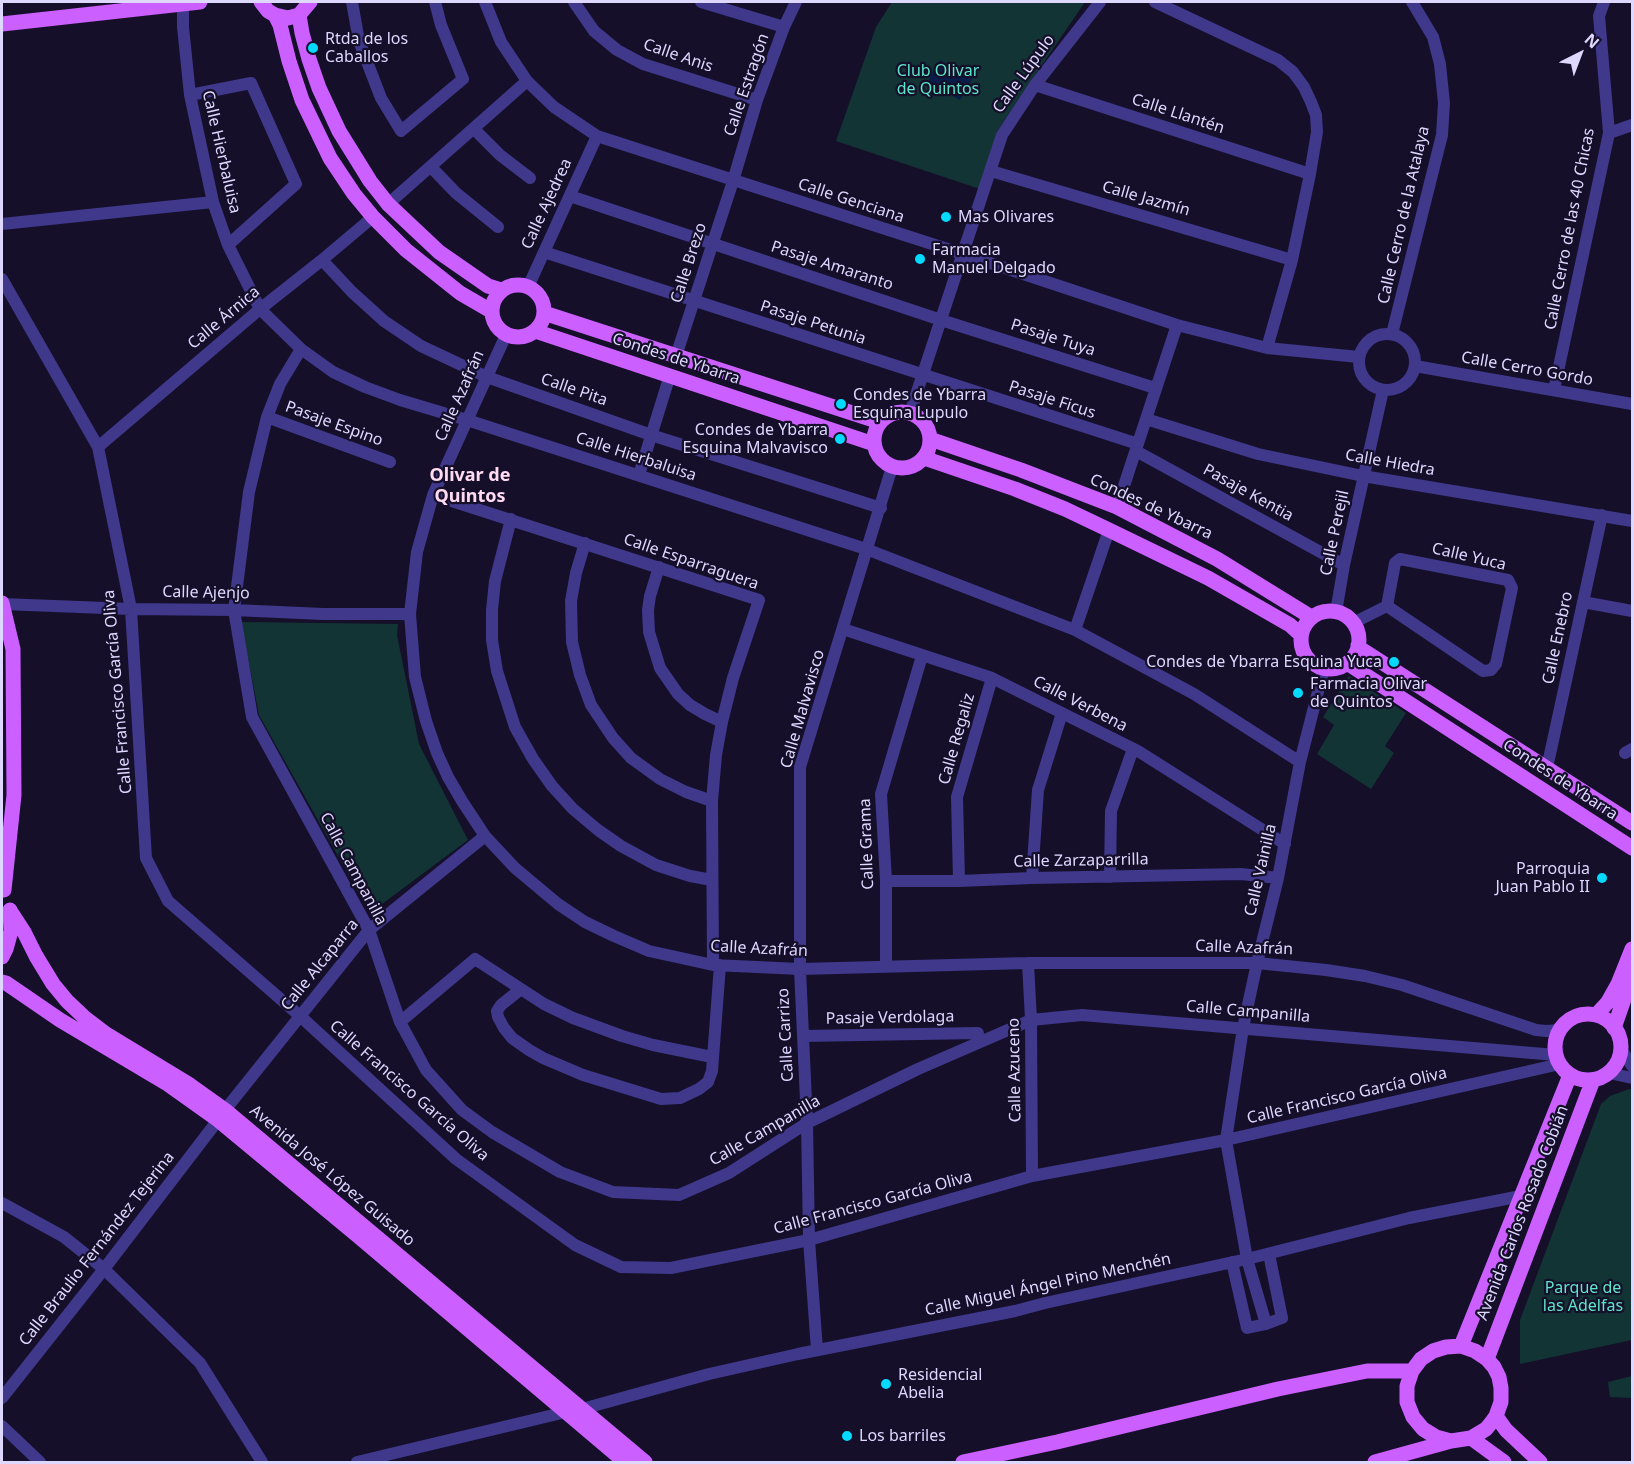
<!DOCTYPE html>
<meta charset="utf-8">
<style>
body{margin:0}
#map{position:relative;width:1634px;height:1464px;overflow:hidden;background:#150f2a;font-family:"Noto Sans",sans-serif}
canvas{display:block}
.frame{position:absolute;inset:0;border:3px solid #ded8ff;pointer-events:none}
.north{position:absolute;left:1550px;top:24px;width:60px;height:60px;-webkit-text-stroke:4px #150f2a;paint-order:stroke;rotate:42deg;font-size:16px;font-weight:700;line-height:24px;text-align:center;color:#ded8ff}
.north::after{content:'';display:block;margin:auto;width:21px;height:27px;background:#ded8ff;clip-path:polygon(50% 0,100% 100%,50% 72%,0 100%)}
</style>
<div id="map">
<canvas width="1634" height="1464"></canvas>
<div class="frame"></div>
<div class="north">N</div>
</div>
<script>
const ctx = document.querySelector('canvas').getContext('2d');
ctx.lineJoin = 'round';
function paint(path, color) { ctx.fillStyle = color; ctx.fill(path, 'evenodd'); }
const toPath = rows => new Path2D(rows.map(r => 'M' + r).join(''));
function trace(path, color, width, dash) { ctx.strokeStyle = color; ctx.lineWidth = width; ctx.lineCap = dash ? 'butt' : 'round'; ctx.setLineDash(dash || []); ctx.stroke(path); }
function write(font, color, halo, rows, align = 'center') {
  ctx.font = font + ' "Noto Sans",sans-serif'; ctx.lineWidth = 4.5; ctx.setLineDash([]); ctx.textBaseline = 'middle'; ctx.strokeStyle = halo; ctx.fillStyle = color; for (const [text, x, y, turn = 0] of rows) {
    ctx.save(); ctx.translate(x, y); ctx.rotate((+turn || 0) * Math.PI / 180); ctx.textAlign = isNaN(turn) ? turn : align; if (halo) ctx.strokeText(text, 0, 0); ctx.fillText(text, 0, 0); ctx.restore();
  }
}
const green = toPath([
 [892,2,1085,2,997,131,980,189,836,141,876,27],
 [241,622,398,624,397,635,419,744,468,840,370,913,259,715],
 [1349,676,1406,713,1385,746,1394,753,1371,789,1317,754,1334,725,1323,717],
 [1629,1089,1632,1090,1632,1340,1520,1364,1520,1320,1601,1104,1610,1096],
 [1632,1376,1632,1398,1610,1397,1608,1382]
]);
const water = toPath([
 [940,60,972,79,960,100,928,81]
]);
const minor = toPath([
 [183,2,183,27,190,95,213,202,228,245,260,309,301,349,333,372,365,387,400,400,467,420,866,549,1075,630,1194,694,1300,762],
 [352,2,359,41,381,98,401,131,463,79,441,25,435,2],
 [485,2,501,42,527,81,554,107,597,136,963,254,1177,325,1267,348],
 [574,2,594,31,617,50,643,64,757,100],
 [701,2,784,27],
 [1155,2,1278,60,1293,72,1304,87,1311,102,1316,115,1317,132,1310,174,1292,260,1267,348,1359,357],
 [1035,85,1310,174],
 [190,95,251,83,296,184,228,245],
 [474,129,500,155,530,178],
 [1609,133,1632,125],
 [431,167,456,193,498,227],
 [991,171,1292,260],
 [570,196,941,320,1155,388],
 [388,204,527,81],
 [2,224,213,202],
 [544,252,1138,444],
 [322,260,352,292,384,321,421,346,487,377,651,435,881,508],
 [2,279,98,447,131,609,146,858,168,901,300,1016,456,1159,575,1245,621,1267,671,1268,809,1240,1032,1176,1226,1140,1560,1064],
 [528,287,597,136],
 '1359 362a28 28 0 1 1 56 0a28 28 0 1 1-56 0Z',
 [1392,334,1442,135,1444,103,1440,64,1433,37,1412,2],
 [506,335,433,495,417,552,410,614,415,677,426,721,437,753,448,777,462,801,485,836,515,868,558,904,585,922,614,936,649,951,713,965,800,969,1028,963,1257,963,1326,970,1365,976,1402,985,1536,1030,1546,1031,1560,1030],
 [301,349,280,384,267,417,249,492,234,610,252,717,369,930,400,1022,426,1070,462,1110,492,1132,560,1172,613,1192,679,1195,729,1173,807,1123,918,1069,1031,1020,1082,1015,1556,1055],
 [676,356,733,181,757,100,784,27,796,2],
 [1415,366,1632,404],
 [1554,390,1609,133,1599,16,1604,2],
 [910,413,1002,135,1035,85,1100,2],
 [267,417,390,462],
 [1146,419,1258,454,1363,476,1632,521],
 [98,447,260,309,322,260,373,217],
 [1136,451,1344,565],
 [639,475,670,375],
 [433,495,759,600,733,678,722,722,716,755,712,801,713,965],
 [1117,507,1177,325],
 [511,519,495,581,492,610,492,640,497,671,515,727,533,759,552,786,573,809,598,830,621,846,656,865,690,876,712,880],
 [585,543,576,573,571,601,572,642,580,675,591,705,613,738,631,758,660,779,686,792,712,801],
 [659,567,650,596,648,610,649,632,660,668,678,694,690,705,705,714,722,722],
 [1583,602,1632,611],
 [2,604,131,609,234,610,323,614,410,614],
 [1336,612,1344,565,1383,390],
 [1353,623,1387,606,1395,563,1400,559,1508,580,1512,588,1496,664,1491,670,1483,671,1387,606],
 [843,629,992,678,1138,751,1285,844],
 [1075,630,1109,530],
 [1625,753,1632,749],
 [1547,768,1602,515],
 [1110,877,1111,811,1133,749],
 [1032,878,1038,790,1062,713],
 [886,881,959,881,1032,878,1241,874,1278,878],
 [959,881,957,797,992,678],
 [1028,963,1031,1020,1032,1176],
 [886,966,886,881,881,794,922,656],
 [521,989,501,1005,497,1011,498,1017,504,1028,512,1038,529,1050,543,1058,583,1075,661,1099,680,1098,699,1089,708,1082,712,1071,720,965],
 [400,1022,475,959,544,1004,573,1018,622,1036,653,1045,712,1057],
 [803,1036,978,1033],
 [1621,1049,1632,1066],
 [1609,1073,1632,1078],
 [225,1110,369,930,485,836],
 [2,1203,64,1237,104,1269,200,1363,262,1462],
 [1232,1262,1247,1328,1266,1324,1282,1318,1269,1254],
 [1266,1324,1247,1259,1226,1140,1243,1028,1257,963,1278,878,1300,762,1323,672,1320,667],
 [817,1350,809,1240,807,1123,800,969,800,767,892,467],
 [2,1398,104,1269,218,1120],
 [582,1409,709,1374,798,1354,1015,1311,1045,1303,1247,1259,1409,1218,1521,1196],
 [2,1426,40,1462],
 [357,1462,566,1412]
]);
const major = toPath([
 [261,2,268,11,275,15,288,18,299,15,310,2],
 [275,15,280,25,289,61,302,100,330,158,354,194,373,217,406,250,460,293,491,311],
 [299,15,302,33,309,59,319,88,339,131,370,181,388,204,439,252,488,286,501,290],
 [2,24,200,2],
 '492 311a26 26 0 1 1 52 0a26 26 0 1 1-52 0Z',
 [544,313,880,422],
 [535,331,874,444],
 '874 440a28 28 0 1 1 56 0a28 28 0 1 1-56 0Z',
 [930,439,1021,470,1117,507,1217,559,1311,617],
 [924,458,1015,489,1065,509,1109,530,1208,578,1290,625,1301,635],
 [2,603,13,649,14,795,4,890],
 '1301 640a29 29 0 1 1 58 0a29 29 0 1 1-58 0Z',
 [1358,645,1361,649,1632,823],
 [1347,663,1632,848],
 [11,912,24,932,36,956,53,984,67,1001,85,1018,106,1034,190,1085,225,1110,645,1462],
 [2,957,6,949,11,931,10,910],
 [2,982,6,983,60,1020,166,1083,218,1120,358,1236,625,1462],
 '1555 1047a33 33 0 1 1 66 0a33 33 0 1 1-66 0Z',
 [1596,1015,1608,1002,1618,984,1632,949],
 [1614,1028,1632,976],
 [1461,1346,1570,1075],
 [1487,1359,1593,1080],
 [1496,1416,1506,1430,1540,1462],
 [1471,1438,1504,1462],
 [963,1462,1057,1442,1278,1389,1367,1371,1412,1371],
 [1375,1462,1451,1441,1471,1438,1486,1429,1491,1423,1496,1416,1501,1402,1501,1388,1499,1377,1494,1367,1487,1359,1475,1351,1461,1346,1446,1347,1433,1351,1421,1359,1412,1371,1407,1386,1407,1402,1413,1417,1423,1429,1436,1437,1451,1441]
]);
const markers = [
 [313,48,6,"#04daff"],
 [946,217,6,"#04daff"],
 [920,259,6,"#04daff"],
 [841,404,6,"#04daff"],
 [840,439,6,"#04daff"],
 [1394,662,6,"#04daff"],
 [1298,693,6,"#04daff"],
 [1602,878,6,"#04daff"],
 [886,1384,6,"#04daff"],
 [847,1436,6,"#04daff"]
];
const poiNames = [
 ["Rtda de los",325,39],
 ["Caballos",325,57],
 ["Mas Olivares",958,217],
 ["Farmacia",932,250],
 ["Manuel Delgado",932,268],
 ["Condes de Ybarra",853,395],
 ["Esquina Lupulo",853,413],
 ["Condes de Ybarra",828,430,"right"],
 ["Esquina Malvavisco",828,448,"right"],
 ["Condes de Ybarra Esquina Yuca",1382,662,"right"],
 ["Farmacia Olivar",1310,684],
 ["de Quintos",1310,702],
 ["Parroquia",1590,869,"right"],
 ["Juan Pablo II",1590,887,"right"],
 ["Residencial",898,1375],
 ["Abelia",898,1393],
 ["Los barriles",859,1436]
];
const streetNames = [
 ["Calle Anis",678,56,19],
 ["Calle Lúpulo",1024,74,-54],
 ["Calle Estragón",747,85,-71],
 ["Calle Llantén",1178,114,18],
 ["Calle Hierbaluisa",221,152,77],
 ["Calle Jazmín",1146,199,16],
 ["Calle Genciana",851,201,18],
 ["Calle Ajedrea",547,204,-65],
 ["Calle Cerro de la Atalaya",1404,215,-77],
 ["Calle Cerro de las 40 Chicas",1570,229,-79],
 ["Calle Brezo",689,263,-72],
 ["Pasaje Amaranto",832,266,18],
 ["Calle Árnica",224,318,-40],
 ["Pasaje Petunia",813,323,18],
 ["Pasaje Tuya",1053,338,18],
 ["Condes de Ybarra",676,359,18],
 ["Calle Cerro Gordo",1527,369,10],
 ["Calle Pita",574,390,19],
 ["Calle Azafrán",460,396,-66],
 ["Pasaje Ficus",1052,400,18],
 ["Pasaje Espino",334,424,20],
 ["Calle Hierbaluisa",636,457,18],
 ["Calle Hiedra",1390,463,10],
 ["Pasaje Kentia",1248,493,29],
 ["Condes de Ybarra",1151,507,25],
 ["Calle Perejil",1335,533,-78],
 ["Calle Yuca",1469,557,13],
 ["Calle Esparraguera",691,562,19],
 ["Calle Ajenjo",206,593,1],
 ["Calle Enebro",1558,638,-78],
 ["Calle Francisco García Oliva",118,692,-95],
 ["Calle Verbena",1080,704,27],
 ["Calle Malvavisco",803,709,-74],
 ["Calle Regaliz",957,739,-74],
 ["Condes de Ybarra",1560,780,33],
 ["Calle Grama",867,844,-92],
 ["Calle Zarzaparrilla",1081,861,-1],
 ["Calle Campanilla",353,869,62],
 ["Calle Vainilla",1261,870,-77],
 ["Calle Azafrán",1244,948,2],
 ["Calle Azafrán",759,949,3],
 ["Calle Alcaparra",320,965,-51],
 ["Calle Campanilla",1248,1012,5],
 ["Pasaje Verdolaga",890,1018,-1],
 ["Calle Carrizo",786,1035,-93],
 ["Calle Azuceno",1015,1070,-91],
 ["Calle Francisco García Oliva",409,1091,41],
 ["Calle Francisco García Oliva",1347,1096,-13],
 ["Calle Campanilla",765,1131,-30],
 ["Avenida José López Guisado",332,1176,40],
 ["Calle Francisco García Oliva",873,1203,-15],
 ["Avenida Carlos Rosado Cobián",1523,1213,-69],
 ["Calle Braulio Fernández Tejerina",97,1249,-52],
 ["Calle Miguel Ángel Pino Menchén",1048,1285,-12]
];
const parkNames = [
 ["Club Olivar",938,71],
 ["de Quintos",938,89],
 ["Parque de",1583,1288],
 ["las Adelfas",1583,1306]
];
const neighbourhoodNames = [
 ["Olivar de",470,476],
 ["Quintos",470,497]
];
paint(green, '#123434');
paint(water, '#081d4a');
trace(minor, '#3f388b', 12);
trace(major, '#cb5fff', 15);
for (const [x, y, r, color] of markers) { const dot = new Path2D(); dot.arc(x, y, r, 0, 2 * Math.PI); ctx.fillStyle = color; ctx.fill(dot); trace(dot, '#150f2a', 2); }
write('16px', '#ded8ff', '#150f2a', poiNames, 'left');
write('16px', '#ded8ff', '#150f2a', streetNames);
write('16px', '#5ce6ca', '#150f2a', parkNames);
write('bold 18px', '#ffdaf0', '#150f2a', neighbourhoodNames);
</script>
